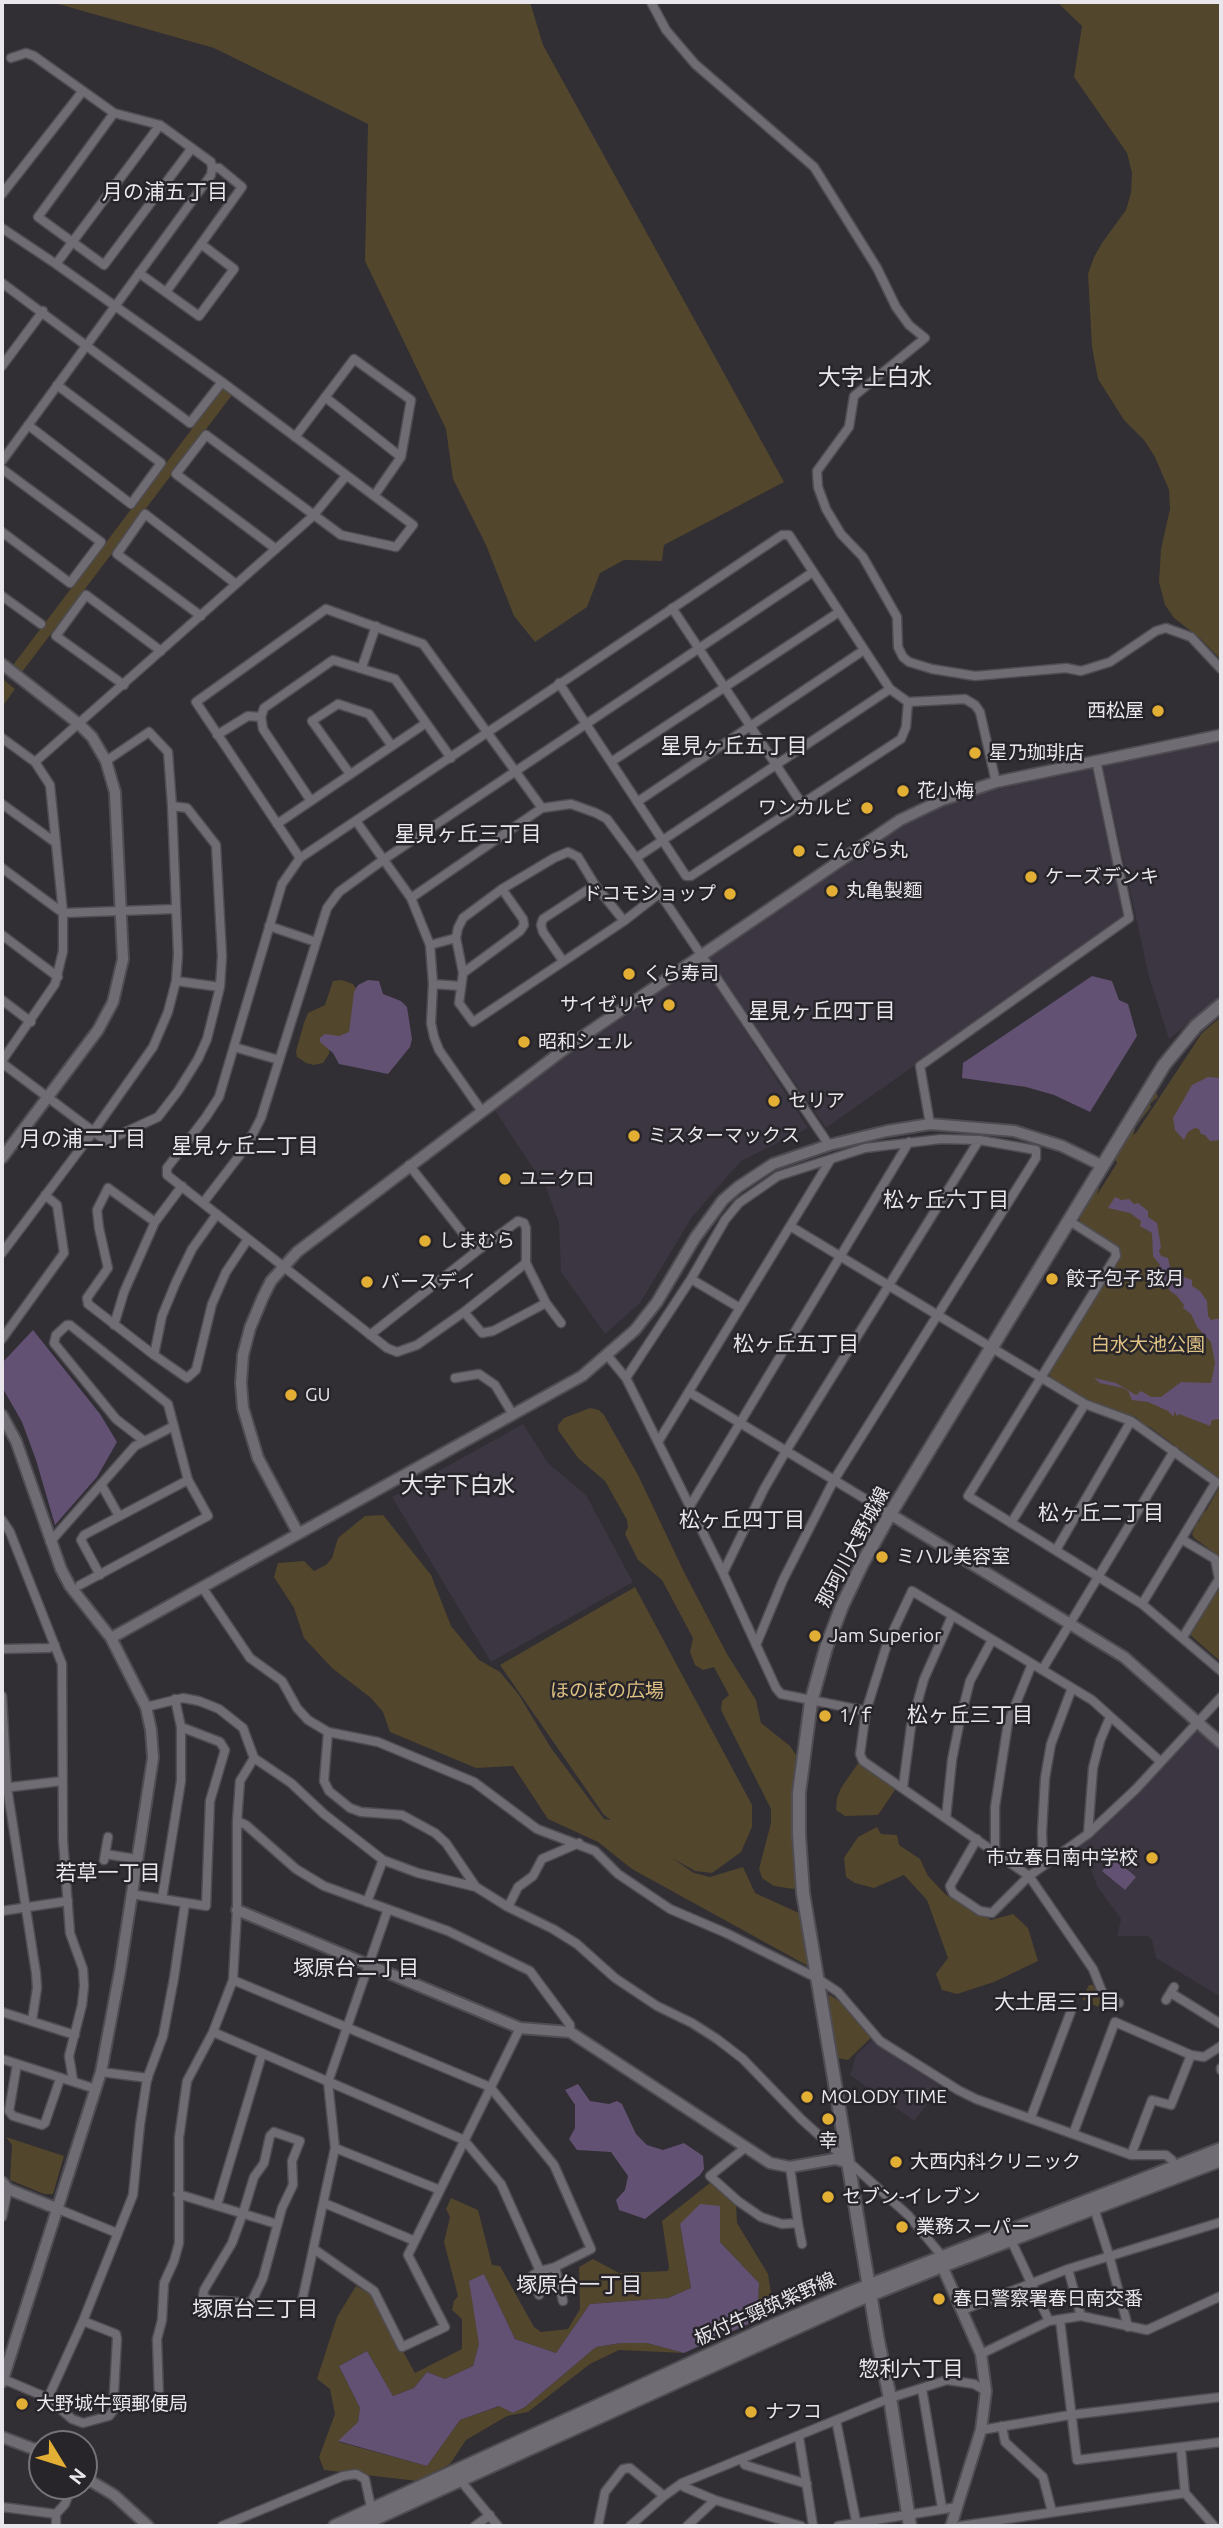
<!DOCTYPE html>
<meta charset="utf-8">
<style>
body{margin:0}
#map{position:relative;width:1223px;height:2528px;overflow:hidden;background:#312e34;font-family:Ubuntu,sans-serif}
canvas{display:block}
.frame{position:absolute;inset:0;border:4px solid #e9e7eb;pointer-events:none}
.north{position:absolute;left:28px;top:2430px;width:70px;height:70px;box-sizing:border-box;background:#27252a;border:2px solid #757377;border-radius:50%;rotate:128deg;font-size:19px;font-weight:700;line-height:28px;text-align:center;color:#e9e7eb}
.north::after{content:'';display:block;margin:auto;width:24px;height:32px;background:#e2af34;clip-path:polygon(50% 0,100% 100%,50% 72%,0 100%)}
</style>
<div id="map">
<canvas width="1223" height="2528"></canvas>
<div class="frame"></div>
<div class="north">N</div>
</div>
<script>
const ctx = document.querySelector('canvas').getContext('2d');
ctx.lineJoin = 'round';
function paint(path, color) { ctx.fillStyle = color; ctx.fill(path, 'evenodd'); }
const toPath = rows => new Path2D(rows.map(r => 'M' + r).join(''));
function trace(path, color, width, dash) { ctx.strokeStyle = color; ctx.lineWidth = width; ctx.lineCap = dash ? 'butt' : 'round'; ctx.setLineDash(dash || []); ctx.stroke(path); }
function write(font, color, halo, rows, align = 'center') {
  ctx.font = font + ' Ubuntu,"Noto Sans JP",sans-serif'; ctx.lineWidth = 5; ctx.setLineDash([]); ctx.textBaseline = 'middle'; ctx.strokeStyle = halo; ctx.fillStyle = color; for (const [text, x, y, turn = 0] of rows) {
    ctx.save(); ctx.translate(x, y); ctx.rotate((+turn || 0) * Math.PI / 180); ctx.textAlign = isNaN(turn) ? turn : align; if (halo) ctx.strokeText(text, 0, 0); ctx.fillText(text, 0, 0); ctx.restore();
  }
}
const built = toPath([
 [1221,739,1221,998,1169,1039,1149,977,1102,763],
 [1091,764,1125,917,826,1128,708,958,904,821,948,802],
 [701,962,808,1128,741,1161,692,1217,640,1303,605,1334,561,1272,559,1223,546,1188,492,1106],
 [523,1424,548,1463,586,1495,633,1582,491,1662,392,1497],
 [1192,1730,1200,1731,1221,1751,1221,1997,1156,1958,1152,1940,1148,1936,1117,1936,1121,1919,1097,1886,1090,1867,1076,1850,1141,1791],
 [872,2040,941,2087,914,2121,850,2075,856,2055]
]);
const green = toPath([
 [51,2,530,2,543,45,784,482,664,545,662,561,624,560,600,573,587,607,535,642,514,616,486,545,453,479,446,429,365,261,368,124,214,48],
 [1057,2,1221,2,1221,660,1201,639,1174,618,1165,605,1159,582,1161,549,1170,509,1169,490,1155,457,1144,440,1124,420,1098,379,1092,347,1088,274,1094,257,1102,243,1126,210,1131,193,1132,173,1127,153,1074,77,1082,26],
 [223,388,232,395,22,672,13,665],
 [4,680,15,689,2,707,2,683],
 [342,980,353,984,358,991,356,1021,348,1036,330,1041,329,1054,323,1063,314,1065,306,1063,297,1057,296,1051,304,1023,308,1013,325,1005,333,981],
 [1221,1017,1221,1563,1219,1556,1194,1538,1192,1534,1197,1522,1199,1522,1203,1511,1206,1511,1220,1486,1220,1479,1150,1427,1142,1424,1136,1417,1089,1402,1052,1380,1048,1372,1119,1255,1080,1224,1079,1211,1097,1186,1099,1188,1097,1195,1117,1163,1114,1157,1153,1093,1156,1092,1158,1097,1150,1104,1151,1107,1136,1126,1133,1135,1136,1133,1202,1033],
 [590,1408,599,1410,604,1415,638,1475,684,1572,727,1654,756,1700,761,1723,790,1746,796,1755,792,1826,797,1887,793,1889,774,1886,762,1878,759,1869,771,1823,771,1809,721,1710,722,1701,729,1695,714,1667,703,1670,695,1665,690,1652,693,1638,662,1580,638,1560,625,1534,628,1527,627,1520,605,1481,578,1458,558,1430,558,1425,564,1418],
 [383,1515,431,1575,451,1626,479,1660,500,1672,519,1695,551,1748,604,1819,611,1820,604,1815,500,1665,635,1587,752,1805,752,1827,741,1852,712,1873,695,1871,672,1858,694,1873,710,1877,743,1867,755,1893,799,1913,808,1966,632,1869,598,1842,548,1819,513,1766,476,1768,390,1732,383,1712,371,1698,332,1668,304,1638,294,1608,274,1577,278,1563,304,1561,314,1571,326,1565,332,1558,338,1538,365,1516],
 [1221,1586,1221,1662,1189,1634],
 [859,1762,897,1787,878,1815,845,1816,836,1810,837,1798,841,1788],
 [877,1827,881,1834,897,1835,899,1845,920,1859,928,1876,946,1895,991,1920,1013,1914,1028,1928,1038,1961,994,1982,957,1994,942,1990,936,1974,948,1958,927,1900,904,1875,874,1888,855,1883,846,1877,844,1858,858,1837],
 [1089,1985,1093,1985,1101,2001,1098,2007,1082,1999],
 [830,1995,839,2001,871,2038,848,2060,837,2058,828,1997],
 [6,2137,64,2156,53,2194,44,2194,10,2180,12,2145],
 [711,2182,736,2205,737,2223,768,2274,774,2312,764,2317,758,2307,759,2283,720,2242,720,2207,680,2224,691,2288,668,2298,590,2304,556,2353,515,2339,484,2274,479,2344,473,2366,445,2379,427,2372,414,2388,393,2396,367,2351,339,2366,360,2408,358,2422,339,2442,427,2466,460,2420,500,2406,513,2413,525,2407,596,2347,621,2343,647,2343,684,2353,619,2350,590,2364,528,2412,507,2416,466,2440,450,2464,417,2481,324,2470,319,2457,335,2414,330,2389,317,2379,337,2317,356,2286,372,2295,415,2373,462,2349,462,2319,452,2310,454,2301,458,2296,444,2242,450,2217,446,2209,451,2198,478,2210,492,2265,500,2266,534,2327,541,2332,568,2329,580,2309,579,2267,593,2259,619,2273,668,2271,669,2267,662,2221]
]);
const water = toPath([
 [1092,976,1112,981,1119,1000,1128,1004,1137,1036,1090,1112,1054,1095,1026,1087,962,1078,963,1063],
 [368,980,379,981,383,994,401,1001,407,1007,412,1039,410,1047,388,1074,339,1064,333,1053,320,1042,320,1038,325,1034,339,1036,349,1032,354,992,358,985],
 [1208,1077,1221,1078,1221,1140,1210,1141,1205,1135,1201,1134,1199,1129,1195,1128,1188,1132,1184,1140,1175,1130,1173,1118,1192,1085],
 [1115,1197,1121,1200,1129,1199,1134,1204,1138,1203,1148,1211,1148,1217,1157,1223,1161,1247,1159,1251,1161,1256,1168,1258,1170,1267,1176,1269,1184,1277,1192,1280,1192,1286,1200,1291,1207,1301,1208,1316,1211,1320,1221,1318,1221,1419,1212,1420,1210,1426,1179,1414,1177,1416,1174,1411,1174,1417,1168,1411,1148,1402,1132,1400,1128,1391,1123,1388,1100,1383,1094,1378,1116,1383,1136,1395,1141,1391,1151,1397,1161,1397,1181,1382,1211,1383,1215,1363,1211,1342,1197,1327,1191,1314,1183,1308,1184,1305,1177,1296,1170,1291,1163,1278,1153,1274,1160,1265,1153,1256,1152,1233,1140,1226,1141,1221,1130,1213,1108,1208],
 [33,1330,100,1414,117,1442,97,1477,55,1525,36,1460,22,1422,2,1387,2,1363],
 [1114,1858,1136,1877,1125,1890,1102,1871],
 [578,2084,590,2101,609,2104,617,2101,622,2104,636,2134,647,2145,663,2150,684,2143,703,2156,704,2169,700,2175,645,2219,619,2210,616,2200,625,2190,628,2176,611,2152,577,2150,569,2139,575,2128,575,2105,565,2090],
 [700,2204,720,2206,720,2242,759,2283,758,2306,764,2317,684,2353,647,2343,621,2343,596,2347,525,2407,513,2413,499,2406,460,2420,427,2466,338,2441,358,2422,360,2408,339,2366,367,2351,393,2396,414,2388,427,2372,445,2379,473,2366,479,2344,469,2281,484,2274,515,2339,556,2353,590,2304,668,2298,691,2288,680,2224]
]);
const minor = toPath([
 [651,2,666,30,695,64,814,167,877,268,896,307,909,325,925,338,854,396,849,427,817,471,818,487,826,509,841,534,863,557,897,617,898,647,903,657,909,662,932,669,975,676,1066,668,1081,671,1110,662,1156,631,1166,628,1191,637,1221,669],
 [114,113,38,217,104,265,192,148],
 [2,194,82,92],
 [2,228,56,264,222,382,413,525,396,547,341,535,206,435,176,474,276,549],
 [56,264,160,125],
 [139,273,199,316,234,269,201,244,242,187,219,168,212,168],
 [2,283,190,423,222,382],
 [166,292,201,244],
 [2,366,43,311],
 [325,397,401,457],
 [28,425,131,504,161,463,57,385],
 [295,437,354,359,411,400,401,457,374,496],
 [2,461,211,175,212,168,211,162,160,125,114,113,34,56,26,53,11,58],
 [2,469,101,542,70,583,2,532],
 [2,596,41,624],
 [672,608,802,804],
 [201,616,117,554,145,514,236,584],
 [362,667,376,626],
 [559,683,686,876,691,876,901,739,906,727,908,702],
 [124,685,56,636,86,595,161,651],
 [217,735,248,716,261,717],
 [2,738,35,762,50,785,63,913,63,951,55,984,2,1061],
 [35,762,313,516,346,476],
 [611,762,839,612],
 [350,774,312,721,338,704,369,714,392,746],
 [311,801,263,729,261,717,264,708,333,660,395,679,451,758],
 [637,802,864,650],
 [2,804,56,843],
 [356,821,411,898,430,945,433,984,431,1023,434,1037,439,1050,481,1110],
 [277,824,426,723],
 [300,858,196,702,326,609,423,644,542,808],
 [636,858,890,689],
 [2,868,63,913,175,909],
 [411,898,542,808,571,804,596,813,607,819,636,858,829,1145],
 [624,921,595,885,578,857,568,852,554,858,502,889,463,918,458,928,456,938,463,973,459,1003,473,1022,624,921,660,893],
 [269,926,316,942],
 [2,935,58,977],
 [430,945,456,938],
 [563,961,543,932,541,925,543,919,595,885],
 [463,973,520,931,524,925,523,919,502,889],
 [176,981,220,987],
 [433,984,460,986],
 [2,1000,31,1022],
 [234,1047,279,1060],
 [2,1063,106,1141,158,1117,178,1091,198,1059,207,1039,220,987,222,956,216,845,187,808,172,806],
 [930,1124,920,1066,1129,918,1096,760],
 [409,1165,477,1251,518,1221,524,1223,526,1228,526,1263,546,1303,561,1323],
 [203,1203,246,1147,261,1118,327,908,339,892,383,860,813,572],
 [1068,1220,1115,1250,1116,1256,968,1496,1142,1604,1221,1671],
 [155,1222,108,1188,97,1210,99,1228,108,1268,87,1298,88,1304,154,1355,187,1378,196,1370,212,1304,226,1272,248,1239],
 [790,1226,1085,1404,1131,1421,1216,1482,1142,1604],
 [2,1253,93,1132,153,1047,168,1012,176,981,178,954,172,806,168,752,149,732,106,761],
 [526,1263,464,1312,417,1345,397,1352,387,1348,167,1175,167,1168,206,1117,219,1097,282,884,300,858,782,535,789,535,890,689,908,702,965,699,975,705,980,712,996,782],
 [691,1279,740,1308],
 [464,1312,482,1333,493,1331,546,1303],
 [114,1325,124,1292,155,1222,182,1186],
 [370,1335,477,1251],
 [2,1339,64,1253,57,1205,45,1195],
 [154,1355,162,1316,176,1282,192,1249,217,1214],
 [607,1355,626,1378,723,1573,776,1688,781,1694,866,1711],
 [455,1378,479,1374,495,1385,512,1413],
 [626,1378,691,1279,725,1220,739,1203,778,1176,865,1148,941,1139,979,1140,1036,1150,1036,1158,834,1480,783,1580,756,1645],
 [689,1392,890,1514],
 [658,1442,831,1159],
 [101,1484,119,1516],
 [690,1506,909,1142],
 [2,1520,10,1532,62,1664,63,1840,70,1933,83,1969,84,1986,82,2005,69,2056,73,2080],
 [1011,1523,1085,1404],
 [1183,1540,1215,1559,1219,1579,1183,1637],
 [50,1542,135,1446,174,1426],
 [1056,1550,1131,1421],
 [723,1573,764,1489,786,1451,979,1140],
 [100,1575,81,1540,84,1535,188,1480],
 [80,1585,208,1516,188,1480,168,1404,70,1325,67,1325,56,1335,54,1343,116,1419,143,1440],
 [202,1587,250,1658,282,1681,297,1708,308,1720,328,1732,378,1742,474,1782,537,1829,595,1851,618,1874,670,1909,726,1933,817,1978,838,1992,880,2041,958,2090,976,2099,1131,2155,1166,2155,1172,2160,1175,2167],
 [2,1649,49,1648,55,1645],
 [1042,1670,1174,1451],
 [2,1696,7,1787,36,1973,37,1988,32,2021],
 [146,1707,183,1698,199,1701,219,1709,243,1728,254,1758,291,1783,324,1814,383,1860,418,1873,476,1887,508,1907,553,1929,577,1944,615,1978,657,2006,692,2023,717,2039,743,2059,801,2119,908,2215,942,2256],
 [328,1732,324,1781,329,1791,350,1808,361,1812,402,1815,435,1833,446,1843,476,1887],
 [903,1787,911,1726,924,1679,952,1616],
 [3,1788,62,1781],
 [946,1818,952,1760,960,1720,970,1681,992,1640],
 [237,1821,246,1825,296,1869,324,1886,448,1931,530,1971,570,2025,570,2032],
 [1088,1834,1093,1768,1100,1741,1110,1717],
 [977,1839,950,1886,953,1893,980,1911,992,1913,1029,1876,1088,1834,1136,1789,1221,1697],
 [995,1851,995,1807,1008,1723,1032,1664],
 [105,1854,136,1859],
 [104,1860,108,1837],
 [1043,1865,1042,1832,1045,1778,1051,1744,1072,1688],
 [131,1894,206,1906,210,1801,225,1750,220,1742,181,1727],
 [162,1899,181,1781,181,1727,175,1699],
 [367,1902,383,1860],
 [508,1907,518,1887,533,1876,542,1859,579,1843],
 [2,1911,68,1901],
 [1171,1993,1221,2024],
 [1166,2000,1174,1987],
 [1119,2003,1103,1994,1093,1969,1029,1876,863,1761,860,1754,866,1711,887,1644,912,1591,1092,1700,1160,1761],
 [2,2012,75,2035],
 [213,2032,464,2140,501,2184,540,2271,555,2267,591,2249,554,2165,490,2087,233,1980],
 [1191,2055,1204,2057,1221,2046],
 [2,2059,96,2089],
 [17,2064,9,2111,13,2116,42,2125,45,2123,60,2079],
 [1221,2068,1221,2070],
 [101,2072,148,2078],
 [1031,2117,1071,2011],
 [274,2132,300,2141,292,2161,293,2185,282,2208,263,2278,251,2303,209,2300,203,2296,204,2290,232,2243,243,2213,254,2177,264,2163,270,2136,274,2132],
 [1073,2134,1115,2022,1191,2055,1171,2105,1152,2100,1131,2155],
 [746,2147,710,2176,738,2201,761,2217,782,2224,798,2223,790,2167],
 [335,2148,440,2190],
 [178,2194,277,2224],
 [324,2203,415,2241],
 [217,2205,262,2054],
 [1093,2205,1109,2255,1128,2327],
 [58,2209,117,2233],
 [2,2217,8,2189],
 [798,2223,802,2244],
 [1011,2240,1049,2321],
 [314,2249,374,2291,402,2347,445,2327,408,2255,520,2028],
 [555,2267,563,2301],
 [1068,2269,1081,2316],
 [539,2295,533,2275,540,2271],
 [302,2301,335,2148,328,2082,388,1909],
 [963,2310,1068,2269,1221,2222],
 [1060,2320,1077,2460,1221,2442],
 [981,2354,1049,2321,1081,2316,1147,2330,1221,2296],
 [3,2379,48,2398,72,2419,83,2423,109,2416,113,2411,117,2339,116,2334,83,2321],
 [922,2389,942,2508],
 [48,2398,83,2321,133,2195,140,2125,147,2079,163,2036,174,1978,185,1903],
 [159,2398,157,2339,162,2320,164,2283,174,2261,179,2243,179,2138,187,2081,213,2032,233,1980,237,1910,237,1821,240,1781,254,1758],
 [836,2420,857,2526],
 [1002,2426,1005,2442,1043,2477,1052,2512],
 [981,2430,1070,2415,1221,2397],
 [799,2437,813,2526],
 [742,2460,745,2465,807,2484],
 [460,2480,498,2526],
 [682,2483,684,2487,715,2500,801,2526],
 [1185,2493,1214,2526],
 [2,2507,56,2514],
 [56,2526,56,2514,65,2504,72,2486],
 [222,2526,343,2476,356,2474,365,2479,375,2526],
 [475,2526,490,2515],
 [598,2526,605,2492,623,2469,630,2468,664,2496],
 [630,2526,664,2496,682,2483,890,2398,947,2380,974,2384,986,2391],
 [687,2526,715,2500],
 [838,2526,957,2507],
 [960,2526,1185,2493,1181,2449]
]);
const tertiary = toPath([
 [2,664,79,724,92,737,106,761,115,792,123,959,113,1002,98,1030,2,1158],
 [2,1415,16,1441,61,1569,70,1586,111,1638,146,1707,151,1730,153,1758,120,1971,101,2072,2,2382],
 [890,1514,1124,1657,1221,1743],
 [298,1533,258,1458,243,1408,241,1383,243,1355,250,1328,263,1297,271,1281,297,1252,570,1045,900,820,942,800,996,782,1221,735],
 [111,1638,582,1376,635,1330,657,1302,695,1238,723,1200,738,1187,773,1164,829,1145,887,1131,930,1124,1014,1131,1062,1146,1101,1165],
 [237,1910,520,2028,570,2032,770,2163,790,2167,835,2159,849,2163],
 [2,2182,8,2189,58,2209],
 [942,2266,981,2354,986,2391,981,2430,951,2526],
 [2,2437,42,2452],
 [84,2477,114,2495,148,2526]
]);
const secondary = toPath([
 [335,2526,774,2325,847,2294,1221,2149],
 [359,2526,855,2301,942,2266,1221,2160],
 [910,2526,890,2398,878,2341,803,1893,799,1834,799,1793,811,1702,826,1648,842,1606,862,1564,890,1514,1164,1065,1196,1026,1221,1005]
]);
const markers = [
 [1158,711,7,"#e2af34"],
 [975,753,7,"#e2af34"],
 [903,791,7,"#e2af34"],
 [867,808,7,"#e2af34"],
 [799,851,7,"#e2af34"],
 [1031,877,7,"#e2af34"],
 [832,891,7,"#e2af34"],
 [730,894,7,"#e2af34"],
 [629,974,7,"#e2af34"],
 [669,1005,7,"#e2af34"],
 [524,1042,7,"#e2af34"],
 [774,1101,7,"#e2af34"],
 [634,1136,7,"#e2af34"],
 [505,1179,7,"#e2af34"],
 [425,1241,7,"#e2af34"],
 [1052,1279,7,"#e2af34"],
 [367,1282,7,"#e2af34"],
 [291,1395,7,"#e2af34"],
 [882,1557,7,"#e2af34"],
 [815,1636,7,"#e2af34"],
 [825,1716,7,"#e2af34"],
 [1152,1858,7,"#e2af34"],
 [807,2097,7,"#e2af34"],
 [828,2119,7,"#e2af34"],
 [896,2162,7,"#e2af34"],
 [828,2197,7,"#e2af34"],
 [902,2227,7,"#e2af34"],
 [939,2299,7,"#e2af34"],
 [22,2404,7,"#e2af34"],
 [751,2412,7,"#e2af34"]
];
const poiNames = [
 ["西松屋",1144,711,"right"],
 ["星乃珈琲店",989,753],
 ["花小梅",917,791],
 ["ワンカルビ",853,808,"right"],
 ["こんぴら丸",813,851],
 ["ケーズデンキ",1045,877],
 ["丸亀製麵",846,891],
 ["ドコモショップ",716,894,"right"],
 ["くら寿司",643,974],
 ["サイゼリヤ",655,1005,"right"],
 ["昭和シェル",538,1042],
 ["セリア",788,1101],
 ["ミスターマックス",648,1136],
 ["ユニクロ",519,1179],
 ["しまむら",439,1241],
 ["餃子包子 弦月",1066,1279],
 ["バースデイ",381,1282],
 ["GU",305,1395],
 ["ミハル美容室",896,1557],
 ["Jam Superior",829,1636],
 ["1/ｆ",839,1716],
 ["市立春日南中学校",1138,1858,"right"],
 ["MOLODY TIME",821,2097],
 ["幸",828,2141,"center"],
 ["大西内科クリニック",910,2162],
 ["セブン-イレブン",842,2197],
 ["業務スーパー",916,2227],
 ["春日警察署春日南交番",953,2299],
 ["大野城牛頸郵便局",36,2404],
 ["ナフコ",765,2412]
];
const parkNames = [
 ["白水大池公園",1148,1345],
 ["ほのぼの広場",607,1691]
];
const streetNames = [
 ["那珂川大野城線",853,1547,-62],
 ["板付牛頸筑紫野線",765,2309,-24]
];
const neighbourhoodNames = [
 ["月の浦五丁目",165,192],
 ["星見ヶ丘五丁目",734,746],
 ["星見ヶ丘三丁目",468,834],
 ["星見ヶ丘四丁目",822,1011],
 ["月の浦二丁目",83,1139],
 ["星見ヶ丘二丁目",245,1146],
 ["松ヶ丘六丁目",946,1200],
 ["松ヶ丘五丁目",796,1344],
 ["松ヶ丘二丁目",1101,1513],
 ["松ヶ丘四丁目",742,1520],
 ["松ヶ丘三丁目",970,1715],
 ["若草一丁目",108,1873],
 ["塚原台二丁目",356,1968],
 ["大土居三丁目",1057,2002],
 ["塚原台一丁目",579,2285],
 ["塚原台三丁目",255,2309],
 ["惣利六丁目",911,2369]
];
const quarterNames = [
 ["大字上白水",875,377],
 ["大字下白水",458,1485]
];
paint(built, '#3b3641');
paint(green, '#52462c');
paint(water, '#625172');
trace(minor, '#4f4d52', 11);
trace(tertiary, '#4f4d52', 14);
trace(secondary, '#4f4d52', 16);
trace(minor, '#706c73', 8);
trace(tertiary, '#706c73', 10);
trace(secondary, '#706c73', 12);
for (const [x, y, r, color] of markers) { const dot = new Path2D(); dot.arc(x, y, r, 0, 2 * Math.PI); ctx.fillStyle = color; ctx.fill(dot); trace(dot, '#27252a', 2.5); }
write('19px', '#e9e7eb', '#27252a', poiNames, 'left');
write('19px', '#dfc183', '#27252a', parkNames);
write('19px', '#e9e7eb', '#27252a', streetNames);
write('21px', '#e9e7eb', '#27252a', neighbourhoodNames);
write('23px', '#e9e7eb', '#27252a', quarterNames);
</script>
